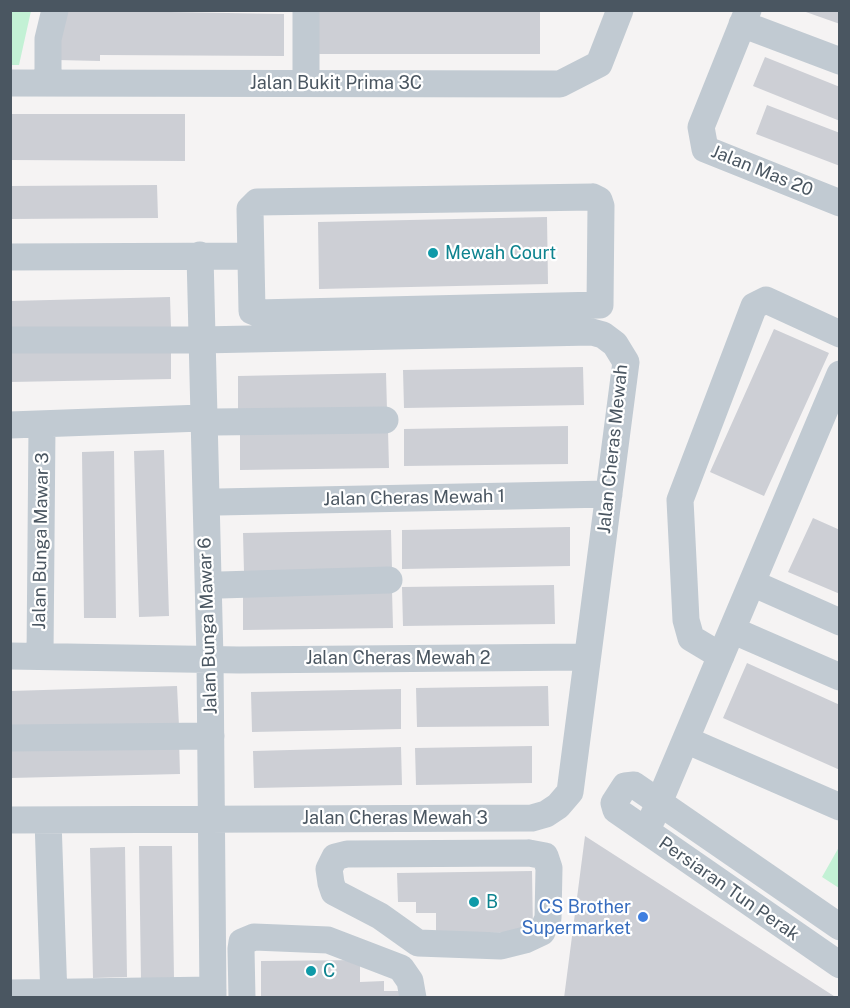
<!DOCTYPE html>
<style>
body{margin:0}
#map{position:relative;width:850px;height:1008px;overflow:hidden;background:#f5f3f3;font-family:"Public Sans",sans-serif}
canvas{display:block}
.frame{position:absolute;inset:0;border:12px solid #4a5661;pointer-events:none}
</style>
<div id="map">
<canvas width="850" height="1008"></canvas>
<div class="frame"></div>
</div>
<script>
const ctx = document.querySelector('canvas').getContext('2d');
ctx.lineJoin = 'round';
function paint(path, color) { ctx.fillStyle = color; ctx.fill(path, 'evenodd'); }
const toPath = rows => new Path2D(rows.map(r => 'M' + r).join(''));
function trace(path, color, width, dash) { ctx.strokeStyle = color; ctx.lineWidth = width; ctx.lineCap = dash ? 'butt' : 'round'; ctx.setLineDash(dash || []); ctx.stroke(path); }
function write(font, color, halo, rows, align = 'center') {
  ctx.font = font + ' "Public Sans",sans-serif'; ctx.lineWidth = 4.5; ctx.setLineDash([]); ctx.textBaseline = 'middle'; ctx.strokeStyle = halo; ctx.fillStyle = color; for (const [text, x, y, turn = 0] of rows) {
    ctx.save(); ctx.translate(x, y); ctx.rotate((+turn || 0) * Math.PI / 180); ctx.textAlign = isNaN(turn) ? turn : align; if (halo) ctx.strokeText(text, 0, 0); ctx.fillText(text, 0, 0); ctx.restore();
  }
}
const green = toPath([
 [10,11,31,11,19,65,11,65],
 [839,847,839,888,822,877]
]);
const building = toPath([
 [57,10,284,14,284,56,100,55,100,61,57,60],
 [304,10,540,10,540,54,304,54],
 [803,10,840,10,840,24,803,11],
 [765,57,840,87,840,121,753,86],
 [767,105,840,133,840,166,756,134],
 [10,114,185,114,185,161,10,160],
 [157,185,158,218,10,219,10,186],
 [547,217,548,284,319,289,318,222],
 [170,297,171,328,10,331,10,301],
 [774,329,829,353,764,496,710,472],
 [171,348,171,379,10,382,10,351],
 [583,367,584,405,404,408,403,370],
 [386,373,387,410,238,412,238,376],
 [568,426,568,464,404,466,404,429],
 [388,430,389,468,240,470,240,432],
 [164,450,169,616,139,617,134,451],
 [114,451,116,618,84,618,82,452],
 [813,518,840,530,840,594,788,572],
 [570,527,570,566,402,569,402,530],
 [391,530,392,569,244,572,243,533],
 [554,585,555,624,403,626,402,587],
 [392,590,393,628,243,630,243,592],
 [747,663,840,705,840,770,723,718],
 [177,686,179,726,10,732,10,691],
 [548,686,549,726,417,727,416,688],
 [401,689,401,729,252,732,251,692],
 [179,740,180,774,10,778,10,743],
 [532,746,532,783,416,785,415,748],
 [401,747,402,785,254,788,253,751],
 [585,836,837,998,564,998],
 [139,846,172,846,174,979,141,980],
 [125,847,127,977,93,978,90,848],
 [532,871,533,932,436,934,436,913,416,913,416,902,398,902,397,873],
 [360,960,360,982,384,981,384,991,399,991,399,998,261,998,261,961]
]);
const minor = toPath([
 [748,10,701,127,705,149,840,203],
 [742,24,840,61],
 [10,83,560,84,599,64,620,10],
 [48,83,48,39,55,10],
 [306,83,306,10],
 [593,197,599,200,601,206,600,305,257,313,252,311,250,209,257,202,593,197],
 [200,255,210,659,213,998],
 [10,257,250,256],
 [10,340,201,340,592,332,603,335,615,344,626,362,570,792,558,806,546,814,532,818,10,820],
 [215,422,385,420],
 [10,425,202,418],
 [218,502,609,494],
 [752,583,840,622],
 [220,585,389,580],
 [732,630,840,677],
 [10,656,239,660,585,657],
 [40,656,42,426],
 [721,656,691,638,686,620,680,500,754,306,766,300,840,334],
 [10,738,211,736],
 [686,740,840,807],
 [652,819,840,374],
 [48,820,54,998],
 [529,853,545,856,549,868,548,918,542,932,525,940,501,946,418,943,380,916,334,892,331,883,329,869,335,857,347,854,529,853],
 [840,927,634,785,625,786,614,803,616,810,840,965],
 [10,993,213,990],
 [242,998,241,949,242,942,254,937,328,940,401,968,410,981,413,998]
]);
const markers = [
 [433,253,6,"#0f9aa8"],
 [474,902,6,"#0f9aa8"],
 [643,917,6,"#3f7fe0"],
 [311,971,6,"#0f9aa8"]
];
const streetNames = [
 ["Jalan Bukit Prima 3C",336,83],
 ["Jalan Mas 20",762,171,22],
 ["Jalan Cheras Mewah",613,449,-84],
 ["Jalan Cheras Mewah 1",414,498,-1],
 ["Jalan Bunga Mawar 3",41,541,-89],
 ["Jalan Bunga Mawar 6",208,626,-92],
 ["Jalan Cheras Mewah 2",398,658],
 ["Jalan Cheras Mewah 3",395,818],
 ["Persiaran Tun Perak",729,889,35]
];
const cultureNames = [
 ["Mewah Court",445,253],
 ["B",486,902],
 ["C",323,971]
];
const shopNames = [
 ["CS Brother",631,907],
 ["Supermarket",631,928]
];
paint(green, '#c3f1d5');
paint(building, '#cdcfd5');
trace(minor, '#c1cad2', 27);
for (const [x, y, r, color] of markers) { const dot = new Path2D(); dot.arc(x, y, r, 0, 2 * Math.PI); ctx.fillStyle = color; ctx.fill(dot); trace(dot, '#fff', 2); }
write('18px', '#4a5661', '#fff', streetNames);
write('18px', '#0d838f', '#fff', cultureNames, 'left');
write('18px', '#366cbe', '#fff', shopNames, 'right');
</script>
